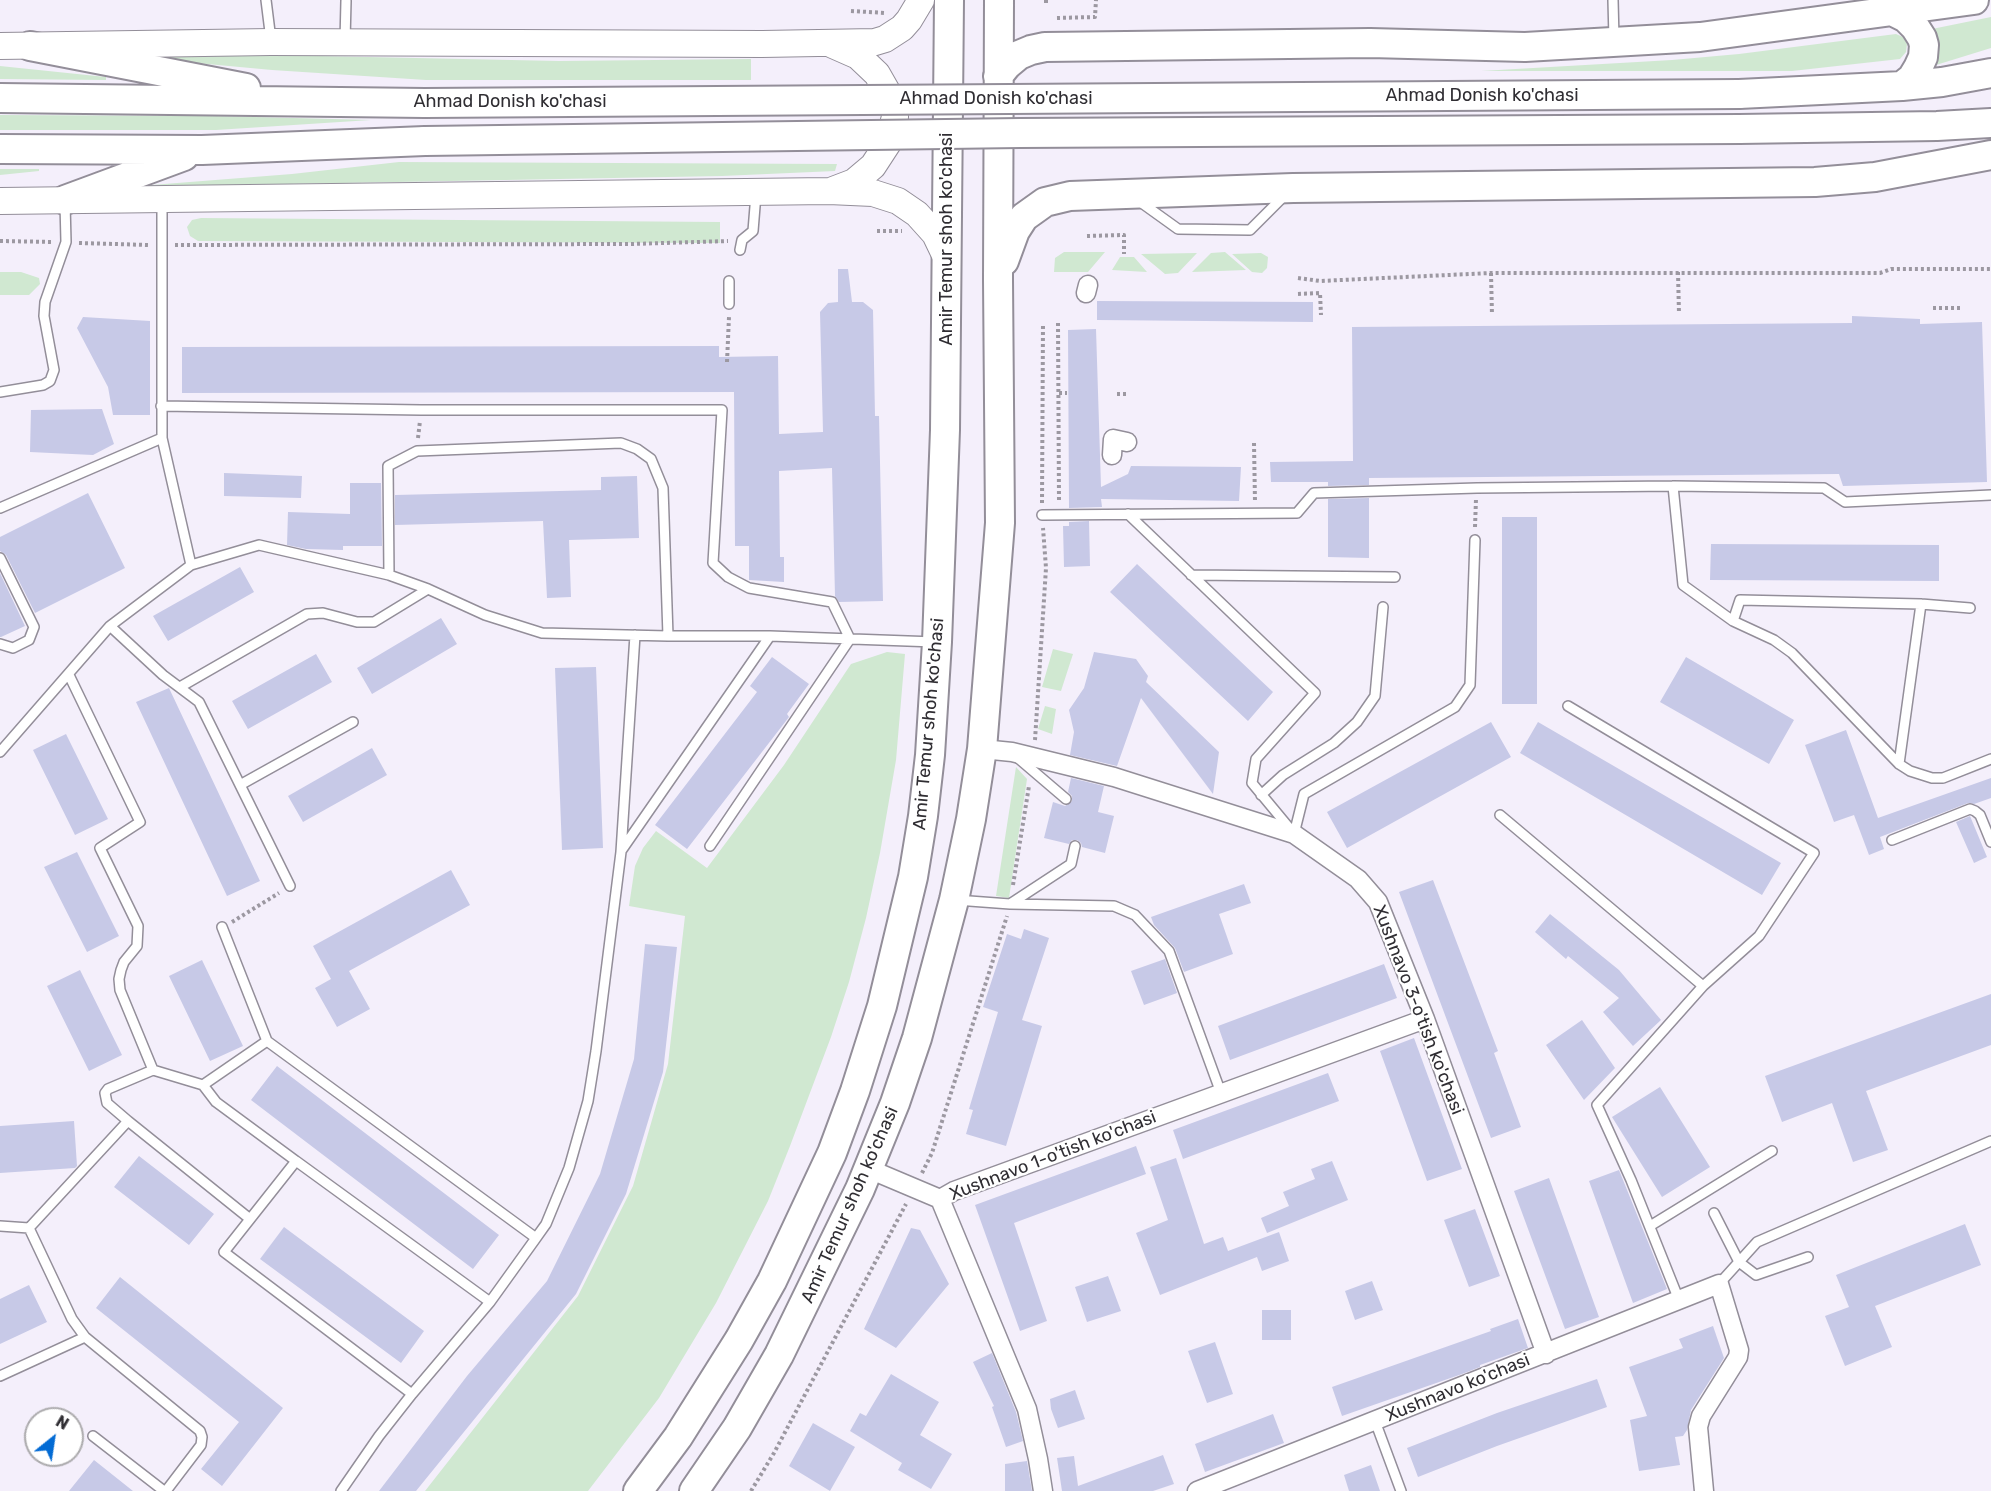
<!DOCTYPE html>
<style>
body{margin:0}
#map{position:relative;width:1991px;height:1491px;overflow:hidden;background:#f4effb;font-family:Rubik,sans-serif}
canvas{display:block}
.north{position:absolute;left:24px;top:1407px;width:60px;height:60px;box-sizing:border-box;background:#fff;border:2px solid #acabad;border-radius:50%;rotate:30deg;font-size:16px;font-weight:700;line-height:24px;text-align:center;color:#302e33}
.north::after{content:'';display:block;margin:auto;width:21px;height:27px;background:#036bd4;clip-path:polygon(50% 0,100% 100%,50% 72%,0 100%)}
</style>
<div id="map">
<canvas width="1991" height="1491"></canvas>
<div class="north">N</div>
</div>
<script>
const ctx = document.querySelector('canvas').getContext('2d');
ctx.lineJoin = 'round';
function paint(path, color) { ctx.fillStyle = color; ctx.fill(path, 'evenodd'); }
const toPath = rows => new Path2D(rows.map(r => 'M' + r).join(''));
function trace(path, color, width, dash) { ctx.strokeStyle = color; ctx.lineWidth = width; ctx.lineCap = dash ? 'butt' : 'round'; ctx.setLineDash(dash || []); ctx.stroke(path); }
function write(font, color, halo, rows, align = 'center') {
  ctx.font = font + ' Rubik,sans-serif'; ctx.lineWidth = 4.5; ctx.setLineDash([]); ctx.textBaseline = 'middle'; ctx.strokeStyle = halo; ctx.fillStyle = color; for (const [text, x, y, turn = 0] of rows) {
    ctx.save(); ctx.translate(x, y); ctx.rotate((+turn || 0) * Math.PI / 180); ctx.textAlign = isNaN(turn) ? turn : align; if (halo) ctx.strokeText(text, 0, 0); ctx.fillText(text, 0, 0); ctx.restore();
  }
}
const green = toPath([
 [1991,17,1991,48,1936,65,1937,45,1932,29],
 [1896,34,1903,37,1907,44,1906,52,1900,59,1792,71,1481,71,1672,60,1739,54],
 [272,55,559,61,751,59,751,80,426,80,272,70,164,60,164,56],
 [0,66,106,77,106,80,0,79],
 [0,115,216,116,371,120,216,130,0,130],
 [399,162,837,164,835,171,722,176,126,187,292,174],
 [0,169,39,169,39,171,0,175],
 [201,218,720,222,720,243,198,241,190,236,187,227,192,220],
 [1064,252,1105,252,1088,272,1054,272,1055,258],
 [1225,252,1246,270,1192,272,1211,253],
 [1197,253,1178,273,1165,274,1141,254],
 [1261,253,1268,257,1267,268,1262,273,1252,272,1232,254],
 [1120,257,1134,257,1147,272,1112,270],
 [0,272,21,272,39,278,40,284,29,295,0,295],
 [1053,649,1073,654,1061,691,1042,687],
 [887,652,905,654,896,760,880,853,866,918,849,982,831,1037,790,1146,768,1201,716,1303,659,1398,588,1491,425,1491,578,1296,633,1186,668,1064,685,916,629,906,635,866,643,848,656,831,707,868,784,765,851,664],
 [1045,706,1056,709,1052,734,1038,729],
 [1016,767,1027,779,1009,898,996,896]
]);
const building = toPath([
 [838,269,848,269,852,302,863,302,873,310,875,416,879,416,883,601,839,602,835,596,832,468,779,471,780,557,784,557,784,582,749,580,749,546,735,546,734,392,182,393,182,347,719,346,719,357,778,356,779,434,823,432,820,312,828,303,838,302],
 [1097,301,1313,302,1313,322,1097,320],
 [1852,316,1920,319,1920,324,1982,322,1987,482,1843,486,1839,474,1369,478,1369,485,1328,486,1328,482,1271,482,1270,462,1353,461,1352,327,1852,323],
 [83,317,150,321,150,415,113,415,108,387,77,328],
 [1096,329,1101,487,1128,474,1131,466,1241,467,1239,501,1101,499,1102,507,1069,508,1068,330],
 [102,409,114,444,93,455,30,452,31,410],
 [224,473,302,476,301,498,224,496],
 [637,476,639,538,569,540,571,597,547,598,543,521,395,525,395,495,601,490,601,477],
 [350,483,381,483,382,546,343,546,343,550,306,549,287,545,288,512,350,514],
 [88,493,125,568,35,613,6,555,0,551,0,537],
 [1369,498,1369,558,1328,557,1328,499],
 [1502,517,1537,517,1537,704,1502,704],
 [1089,521,1090,566,1064,567,1063,526,1069,526,1069,522],
 [1711,544,1939,545,1939,581,1710,580],
 [1137,564,1273,692,1248,721,1110,592],
 [240,567,254,592,168,641,153,616],
 [0,573,25,626,1,637,0,637],
 [441,618,457,644,372,694,357,668],
 [1094,652,1136,659,1148,676,1146,682,1219,752,1213,794,1141,698,1117,766,1070,755,1074,732,1069,710,1084,688],
 [316,654,332,682,248,729,232,701],
 [772,657,809,684,787,714,789,717,687,849,655,825,757,692,750,686],
 [1686,657,1794,720,1769,764,1660,702],
 [596,667,603,848,562,850,555,668],
 [169,688,260,881,227,896,136,702],
 [1491,722,1511,757,1347,848,1327,812],
 [1538,722,1781,863,1762,895,1520,753],
 [1846,730,1878,818,1991,778,1991,798,1974,804,1968,803,1880,837,1884,849,1869,855,1854,815,1834,822,1805,745],
 [66,734,108,819,75,835,33,750],
 [372,748,387,775,303,822,288,796],
 [1071,778,1104,786,1098,812,1114,816,1105,853,1082,847,1081,843,1077,840,1072,840,1069,844,1044,838,1053,802,1065,806,1072,801,1072,796,1068,792],
 [1970,816,1987,857,1974,863,1956,822],
 [77,852,119,936,87,952,44,867],
 [451,870,470,905,349,971,370,1009,337,1027,315,988,331,979,313,946],
 [1433,880,1498,1051,1494,1053,1521,1127,1491,1138,1399,892],
 [1244,884,1251,903,1219,914,1233,954,1184,972,1175,948,1154,925,1151,917],
 [1550,914,1619,970,1661,1020,1633,1046,1603,1012,1619,998,1568,956,1566,959,1535,932],
 [1024,929,1049,938,1022,1020,1042,1026,1006,1146,966,1134,973,1110,969,1109,998,1012,983,1007,1007,934,1021,939],
 [645,944,677,947,663,1072,626,1194,576,1294,416,1491,379,1491,467,1376,547,1281,600,1174,634,1059],
 [1165,959,1177,993,1144,1005,1131,971],
 [202,960,243,1046,210,1061,169,976],
 [1384,964,1397,998,1230,1060,1218,1026],
 [80,970,122,1055,89,1071,47,986],
 [1991,994,1991,1045,1866,1091,1888,1150,1853,1162,1832,1103,1782,1122,1765,1076],
 [1582,1020,1615,1068,1584,1100,1546,1045],
 [1414,1038,1462,1169,1427,1181,1380,1051],
 [277,1066,499,1235,473,1269,251,1100],
 [1328,1073,1339,1101,1183,1159,1173,1130],
 [1660,1087,1710,1167,1662,1197,1612,1117],
 [74,1121,77,1166,75,1168,0,1173,0,1126],
 [1136,1146,1146,1174,1014,1223,1047,1321,1020,1331,975,1205],
 [139,1156,214,1214,189,1245,114,1187],
 [1176,1158,1204,1244,1223,1237,1228,1251,1279,1232,1289,1261,1262,1271,1257,1257,1160,1295,1136,1233,1168,1220,1150,1167],
 [1332,1161,1348,1200,1267,1233,1261,1218,1289,1206,1283,1192,1315,1179,1311,1169],
 [1619,1170,1667,1289,1633,1303,1589,1181],
 [1549,1178,1599,1317,1565,1329,1514,1191],
 [1475,1209,1500,1276,1469,1287,1444,1220],
 [1965,1224,1981,1265,1875,1306,1892,1347,1845,1366,1825,1316,1849,1307,1836,1275],
 [284,1227,424,1331,401,1363,260,1259],
 [911,1228,920,1230,949,1284,896,1348,864,1329],
 [1108,1276,1121,1311,1087,1322,1075,1287],
 [120,1277,283,1408,222,1486,201,1469,239,1422,96,1308],
 [1372,1281,1383,1310,1355,1320,1345,1291],
 [29,1285,47,1322,0,1344,0,1299],
 [1262,1310,1291,1310,1291,1340,1262,1340],
 [1518,1319,1528,1348,1480,1365,1480,1367,1462,1374,1342,1416,1332,1387,1491,1331,1490,1329],
 [1713,1326,1724,1358,1691,1410,1687,1430,1683,1436,1675,1437,1680,1465,1639,1471,1630,1420,1647,1416,1629,1367,1683,1348,1679,1339],
 [1215,1342,1233,1394,1207,1403,1188,1351],
 [992,1353,1016,1412,1023,1441,1006,1447,992,1407,994,1406,973,1362],
 [891,1374,939,1402,920,1435,952,1454,931,1489,898,1470,902,1463,850,1431,860,1413,866,1416],
 [1597,1379,1607,1407,1497,1446,1418,1477,1407,1448,1497,1413],
 [1075,1390,1085,1419,1058,1428,1051,1409,1050,1399],
 [1273,1414,1284,1443,1205,1472,1195,1444],
 [813,1423,855,1447,830,1491,789,1466],
 [1163,1455,1174,1484,1153,1491,1062,1491,1057,1458,1074,1456,1078,1486],
 [94,1460,133,1491,69,1491],
 [1027,1461,1032,1491,1005,1491,1005,1464],
 [1371,1465,1380,1491,1349,1491,1344,1475]
]);
const path = toPath([
 [1046,0,1046,3],
 [851,11,886,13],
 [1057,18,1095,17,1096,0],
 [877,231,902,231],
 [1087,236,1124,235,1124,254],
 [0,241,53,242],
 [79,243,149,245],
 [175,245,632,244,728,241],
 [1678,272,1679,314],
 [1491,273,1492,315],
 [1298,278,1320,281,1491,273,1880,273,1891,269,1991,269],
 [1298,294,1320,293,1321,315],
 [1933,308,1960,308],
 [1058,323,1059,502],
 [727,362,729,317],
 [1059,393,1067,393],
 [1117,394,1127,394],
 [418,438,420,421],
 [1254,443,1255,502],
 [1042,503,1043,323],
 [1475,527,1476,499],
 [1035,740,1046,568,1043,528],
 [1013,885,1029,786],
 [232,922,279,893],
 [922,1173,932,1153,1007,916],
 [751,1491,774,1453,906,1204]
]);
const lane = toPath([
 [266,0,271,40],
 [1613,0,1614,39],
 [345,41,346,1],
 [162,201,162,438,191,565,110,626,163,675,199,702,290,886],
 [1139,201,1178,229,1250,230,1285,195],
 [740,250,742,240,753,231,756,194],
 [729,281,729,304],
 [0,392,43,385,50,381,54,370,44,316,45,302,66,242,65,203],
 [161,406,421,410,722,410,713,563,728,577,749,588,832,602,850,639,710,846],
 [1673,486,1683,585,1733,621,1774,640,1792,653,1899,764,1910,771,1932,778,1943,778,1991,759],
 [0,508,162,438],
 [1128,514,1315,693,1256,759,1252,783,1291,830],
 [1042,515,1297,513,1314,493,1477,488,1673,486,1824,488,1845,502,1991,495],
 [0,558,34,627,29,640,13,648,0,644],
 [191,565,259,545,389,575,428,589,485,615,542,633,668,636,770,636,935,642],
 [389,575,388,466,417,451,621,443,637,449,651,459,663,488,668,636],
 [1191,575,1395,577],
 [1733,621,1740,600,1921,604,1970,608],
 [69,675,140,822,100,848,138,926,137,946,124,962,121,970,119,979,120,990,153,1070],
 [180,687,307,614,323,613,357,622,374,622,428,589],
 [1568,706,1814,853,1759,936,1703,986],
 [0,752,110,626],
 [1018,758,1066,799],
 [1899,764,1921,604],
 [240,785,353,722],
 [1261,795,1283,775,1334,743,1357,722,1375,696,1383,607],
 [1500,815,1703,986,1597,1105,1631,1180,1679,1300],
 [1294,834,1304,794,1455,707,1470,685,1475,540],
 [1892,840,1970,809,1975,811,1980,815,1991,842],
 [621,851,770,636],
 [956,900,1010,904,1114,906,1135,915,1169,951,1221,1093],
 [1010,904,1071,864,1075,846],
 [222,927,267,1041,536,1238],
 [203,1085,216,1102,296,1161,224,1252,412,1394],
 [128,1121,250,1219],
 [296,1161,490,1302],
 [1714,1213,1739,1262,1756,1275,1808,1257],
 [0,1226,29,1228,128,1121,107,1103,105,1093,108,1089,153,1070,203,1085,267,1041],
 [1650,1226,1772,1151],
 [29,1228,72,1319,85,1337,200,1431,202,1437,201,1445,166,1491],
 [1719,1284,1757,1242,1991,1141],
 [0,1376,85,1337],
 [1375,1421,1401,1491],
 [93,1436,164,1491],
 [341,1491,379,1436,412,1394,490,1302,536,1238,546,1224,569,1168,588,1101,596,1051,621,852,635,635]
]);
const street = toPath([
 [1086,293,1088,285],
 [1112,455,1113,439,1127,442],
 [982,749,1012,752,1114,777,1294,834,1358,879,1378,902,1425,1019,1546,1354],
 [869,1169,940,1199],
 [1043,1491,1038,1459,1027,1409,940,1199,954,1191,1425,1019],
 [1197,1491,1719,1284,1739,1350,1738,1357,1701,1416,1698,1427,1704,1491]
]);
const secondary = toPath([
 [0,46,271,42,762,44,875,42,885,39,902,28,909,20,921,0],
 [833,190,854,182,873,166,888,143,895,117,893,102,877,74,858,56,833,45],
 [0,201,829,191,873,193,898,201,917,214,935,234,946,257]
]);
const primary = toPath([
 [1892,11,1906,18,1915,27,1922,38,1924,45,1923,57,1918,68,1912,78,1902,86],
 [30,46,246,88],
 [998,76,1007,65,1019,55,1031,50,1045,47,1370,43,1525,47,1700,37,1974,0],
 [1739,94,1902,86,1942,82,1991,73],
 [0,98,425,103],
 [1739,129,1937,126,1991,123],
 [0,149,202,150,425,141],
 [65,200,184,156],
 [1004,261,1015,231,1024,217,1045,202,1070,196,1293,188,1815,182,1875,177,1991,155],
 [638,1491,678,1437,739,1340,772,1281,832,1153,855,1091,882,1006,913,877,923,816,930,755,937,642,945,430,949,0],
 [694,1491,737,1428,779,1355,860,1189,895,1103,917,1038,954,900,971,819,982,749,1000,523,998,280,999,0]
]);
const primaryBridge = toPath([
 [425,103,1739,94],
 [425,141,1020,133,1739,129]
]);
const streetNames = [
 ["Ahmad Donish ko'chasi",1482,96],
 ["Ahmad Donish ko'chasi",996,99],
 ["Ahmad Donish ko'chasi",510,102],
 ["Amir Temur shoh ko'chasi",947,239,-90],
 ["Amir Temur shoh ko'chasi",929,724,-85],
 ["Xushnavo 3-o'tish ko'chasi",1418,1010,69],
 ["Xushnavo 1-o'tish ko'chasi",1053,1156,-21],
 ["Amir Temur shoh ko'chasi",850,1205,-66],
 ["Xushnavo ko'chasi",1458,1388,-22]
];
paint(green, '#d0e8d1');
paint(building, '#c7c9e7');
trace(lane, '#938e99', 12);
trace(street, '#938e99', 21);
trace(secondary, '#938e99', 28);
trace(primary, '#938e99', 32);
trace(path, '#9c98a1', 4, [3, 3]);
trace(lane, '#fff', 9);
trace(street, '#fff', 18);
trace(secondary, '#fff', 26);
trace(primary, '#fff', 28);
trace(primaryBridge, '#938e99', 32, []);
trace(primaryBridge, '#fff', 28);
write('18px', '#302e33', '#fff', streetNames);
</script>
